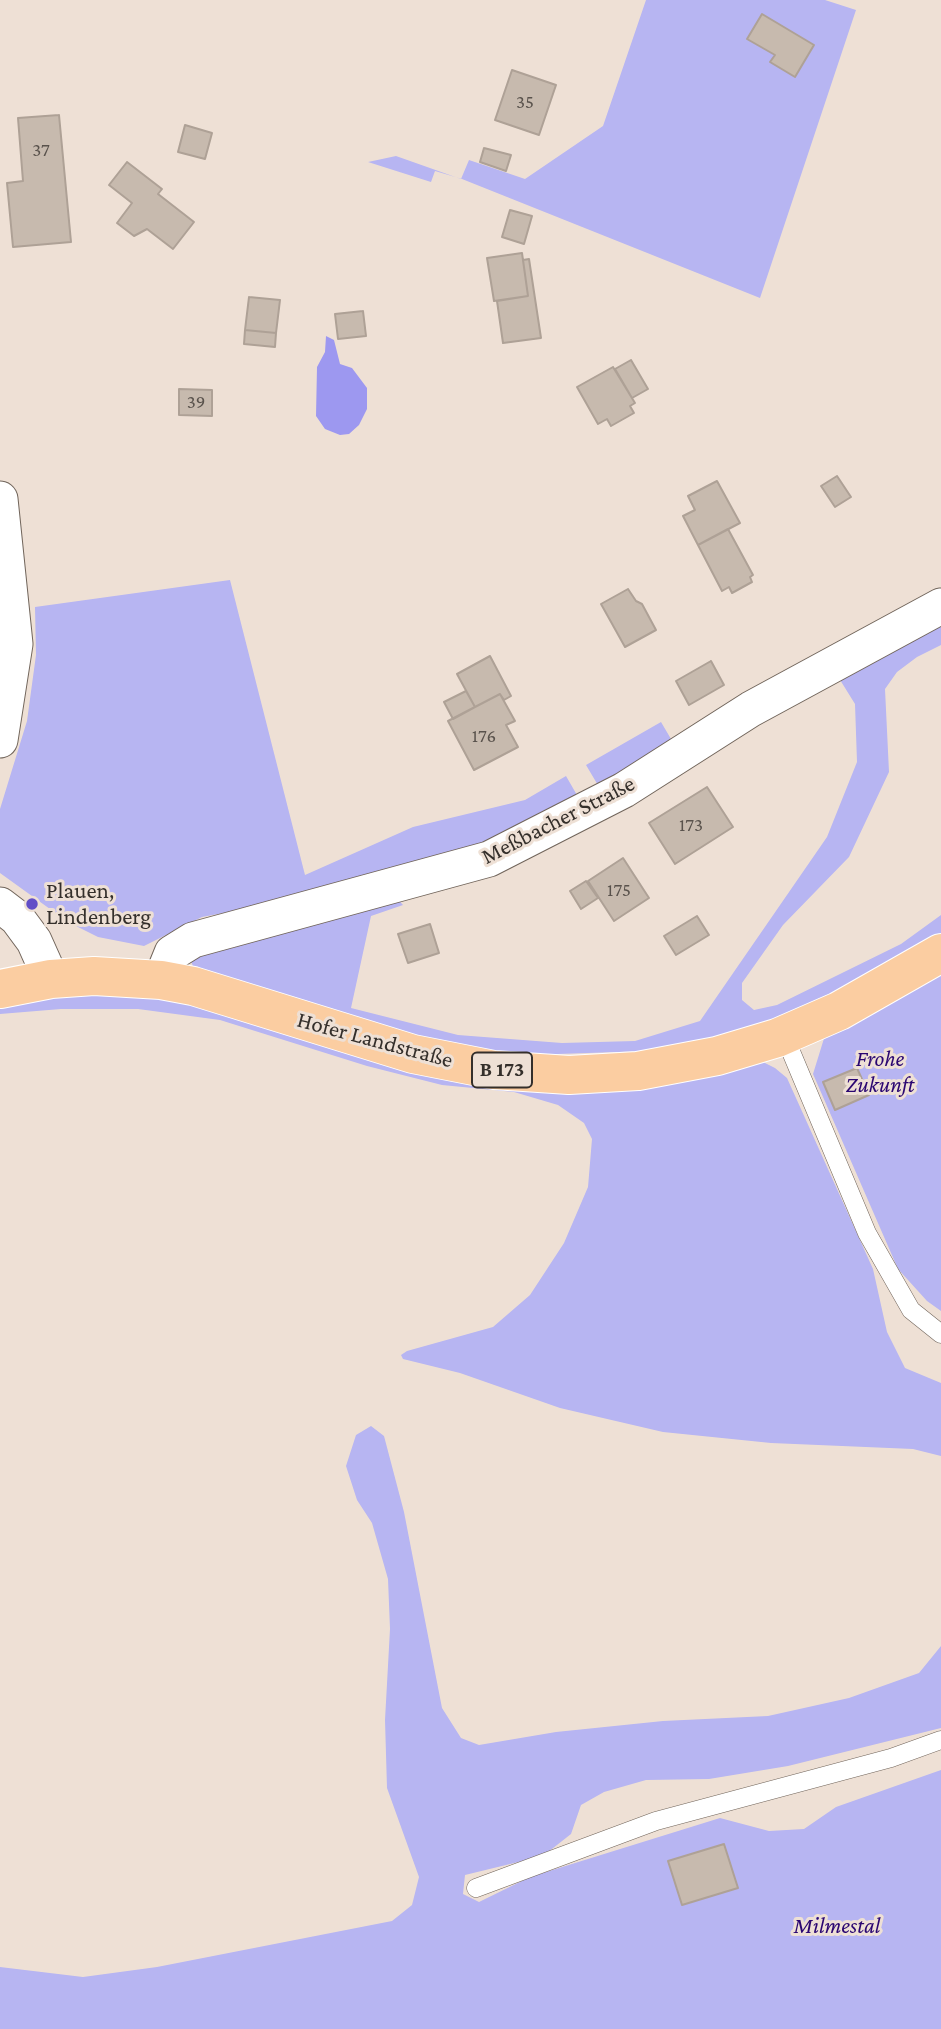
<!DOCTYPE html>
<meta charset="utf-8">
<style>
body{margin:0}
canvas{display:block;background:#eee0d5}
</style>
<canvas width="941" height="2029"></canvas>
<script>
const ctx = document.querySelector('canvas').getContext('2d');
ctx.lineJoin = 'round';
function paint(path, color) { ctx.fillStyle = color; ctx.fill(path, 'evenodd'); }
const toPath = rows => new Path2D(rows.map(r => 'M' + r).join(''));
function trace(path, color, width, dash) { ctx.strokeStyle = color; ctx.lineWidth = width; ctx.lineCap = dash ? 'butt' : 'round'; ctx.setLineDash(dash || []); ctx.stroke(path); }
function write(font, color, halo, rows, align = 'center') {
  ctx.font = font + ' "Crimson Pro",serif'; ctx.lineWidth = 6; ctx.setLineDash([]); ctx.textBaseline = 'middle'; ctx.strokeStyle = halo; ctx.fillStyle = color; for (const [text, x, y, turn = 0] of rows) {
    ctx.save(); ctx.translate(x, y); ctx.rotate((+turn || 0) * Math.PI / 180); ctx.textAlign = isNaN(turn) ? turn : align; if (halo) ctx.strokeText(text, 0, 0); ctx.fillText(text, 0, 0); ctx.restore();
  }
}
const green = toPath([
 [646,0,825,0,856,10,760,298,462,179,435,171,431,182,368,162,396,156,461,179,469,160,525,179,603,126],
 [230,580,305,875,413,827,525,800,566,776,581,802,551,823,277,903,202,917,144,946,98,937,68,922,0,873,0,809,27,721,36,655,35,607],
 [941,620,941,645,917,657,897,672,885,689,889,772,849,857,783,925,742,983,742,1000,754,1010,777,1005,901,944,941,915,941,933,875,974,768,1021,703,1040,648,1051,527,1055,451,1045,367,1024,274,991,194,969,191,961,196,951,393,894,403,905,371,916,351,1008,458,1035,562,1043,635,1041,700,1021,827,837,857,762,855,704,837,675],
 [661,722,671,739,663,752,602,792,586,765],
 [941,967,941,1311,927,1301,898,1269,813,1074,826,1032],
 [51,993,165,997,366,1057,763,1062,775,1068,787,1078,873,1269,887,1332,905,1368,941,1383,941,1456,913,1449,771,1443,663,1432,560,1408,460,1373,403,1359,401,1355,407,1351,493,1327,530,1295,564,1243,588,1187,592,1139,584,1123,558,1105,514,1092,442,1085,367,1066,220,1020,138,1009,61,1009,0,1014,0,1003],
 [371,1426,384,1436,404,1512,442,1708,461,1738,479,1745,556,1732,663,1721,768,1716,849,1698,919,1673,941,1646,941,1728,788,1766,709,1779,646,1780,604,1792,581,1805,571,1834,543,1856,465,1875,463,1894,479,1902,530,1877,720,1818,769,1831,804,1829,836,1807,941,1770,941,2029,0,2029,0,1967,83,1977,157,1967,392,1921,412,1905,419,1877,387,1788,385,1720,390,1629,388,1579,372,1523,357,1500,346,1466,356,1435]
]);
const water = toPath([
 [326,336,334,340,340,364,352,368,367,388,367,409,359,425,349,434,340,435,325,429,316,416,317,367,325,352]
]);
const building = toPath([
 [762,14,814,45,795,77,770,62,775,55,747,39,762,14],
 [512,70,556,85,539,135,495,120,512,70],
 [59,115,71,242,13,247,7,183,23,181,18,118,59,115],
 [185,125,212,133,205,159,178,152,185,125],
 [484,148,511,155,506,171,480,162,484,148],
 [127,162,162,189,158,194,194,222,173,249,147,229,134,236,117,223,132,203,109,185,127,162],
 [510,210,532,216,524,244,502,237,510,210],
 [522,253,528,296,494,301,487,258,522,253],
 [529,259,541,338,503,343,497,301,528,296,523,260,529,259],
 [249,297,280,300,276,333,245,330,249,297],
 [363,311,366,336,338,339,335,314,363,311],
 [245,330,276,333,275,347,244,344,245,330],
 [631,360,648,389,632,398,615,369,631,360],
 [613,367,635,403,630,406,634,413,611,426,607,419,598,424,577,387,613,367],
 [179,389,212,390,212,416,179,415,179,389],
 [837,476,851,497,835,507,821,486,837,476],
 [717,481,740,523,698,545,683,516,695,510,688,496,717,481],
 [728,529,753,575,750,577,752,582,732,593,729,587,722,591,698,545,728,529],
 [628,589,636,601,642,604,656,630,625,647,601,604,628,589],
 [490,656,511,696,504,700,500,694,475,707,457,674,490,656],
 [711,661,724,685,689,705,676,681,711,661],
 [466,691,475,707,453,719,444,702,466,691],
 [500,694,515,721,506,725,518,747,474,770,448,721,500,694],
 [707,787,733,827,675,864,649,823,707,787],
 [623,858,649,898,614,921,588,881,623,858],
 [586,881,598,898,581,909,570,891,586,881],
 [697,916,709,935,676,955,664,936,697,916],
 [430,924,439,953,408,963,398,934,430,924],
 [857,1068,869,1095,835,1110,823,1082,857,1068],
 [724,1844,738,1888,682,1905,668,1861,724,1844]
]);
const lane = toPath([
 [784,1035,867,1233,911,1310,941,1334],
 [476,1888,656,1821,891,1758,941,1740]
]);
const street = toPath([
 [0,499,15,644,0,740],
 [0,905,17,918,34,941,51,979],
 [161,980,172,953,193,940,489,859,624,790,751,709,941,606]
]);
const primary = toPath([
 [0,989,51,979,94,976,161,980,193,986,413,1054,494,1070,569,1075,638,1071,717,1056,777,1038,839,1011,941,953]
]);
const markers = [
 [32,904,7,"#624ec7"]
];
const numberNames = [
 ["35",525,102],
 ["37",41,150],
 ["39",196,402],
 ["176",484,736],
 ["173",691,825],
 ["175",619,890]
];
const shields = [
 [502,1070,60]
];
const shieldNames = [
 ["B 173",502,1070]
];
const streetNames = [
 ["Meßbacher Straße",558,820,-27],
 ["Hofer Landstraße",375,1040,15]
];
const poiNames = [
 ["Plauen,",46,891],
 ["Lindenberg",46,917]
];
const parkNames = [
 ["Frohe",880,1059],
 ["Zukunft",880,1085],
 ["Milmestal",837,1926]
];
paint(green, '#b7b5f2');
paint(water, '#9d98f0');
paint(building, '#c7baae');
trace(building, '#aea196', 2);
trace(lane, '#71655b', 19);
trace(street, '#71655b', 37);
trace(primary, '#fff', 40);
trace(lane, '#fff', 18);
trace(street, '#fff', 35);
trace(primary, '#fbcda1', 38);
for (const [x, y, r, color] of markers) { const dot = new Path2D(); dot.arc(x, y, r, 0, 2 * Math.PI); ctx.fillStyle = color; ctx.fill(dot); trace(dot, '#eee0d5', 2.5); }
write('19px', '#59524c', null, numberNames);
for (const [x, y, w] of shields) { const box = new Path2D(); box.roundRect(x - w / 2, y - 17.5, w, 35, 5); ctx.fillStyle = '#eee0d5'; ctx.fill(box); trace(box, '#342f2b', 2); }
write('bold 21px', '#342f2b', null, shieldNames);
write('23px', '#342f2b', '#eee0d5', streetNames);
write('23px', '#342f2b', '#eee0d5', poiNames, 'left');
write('italic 23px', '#2a0671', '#eee0d5', parkNames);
</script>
